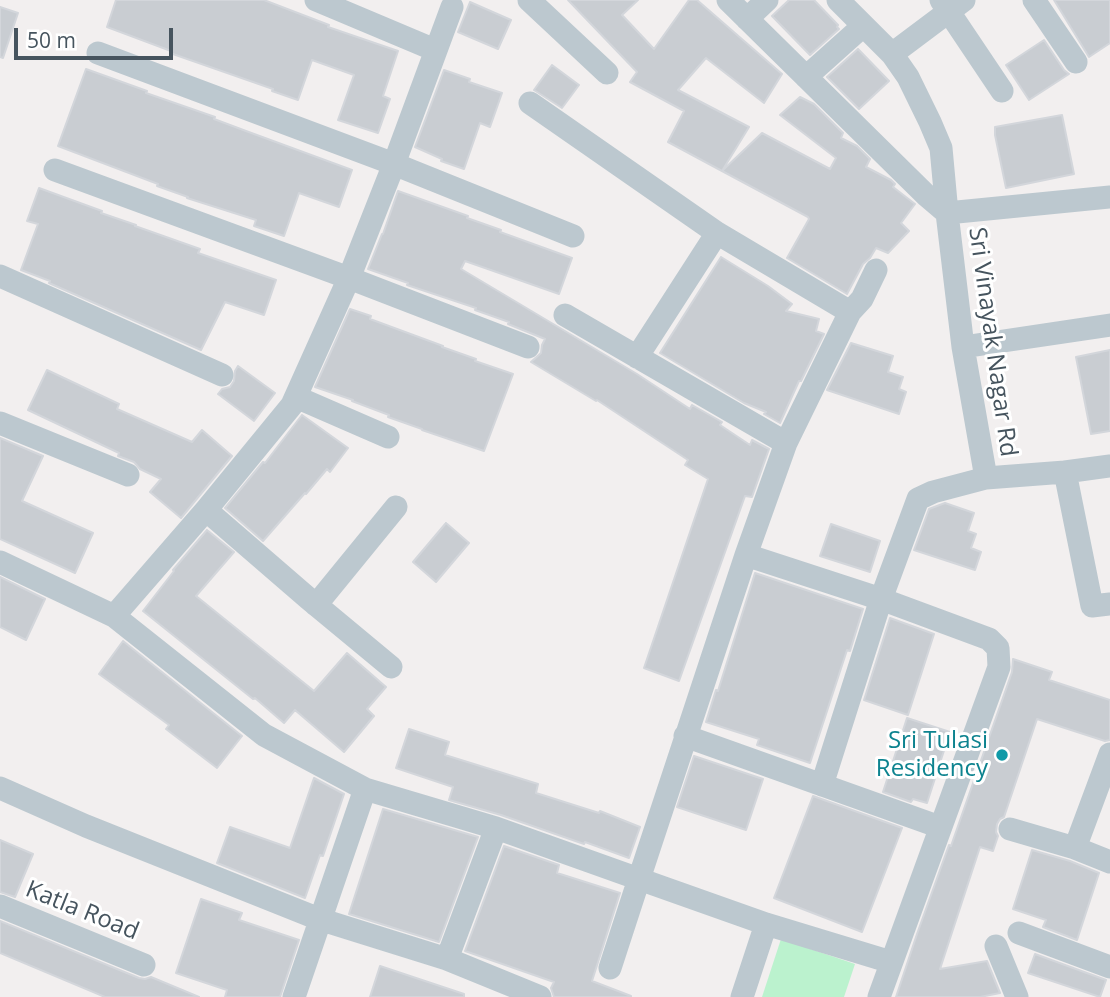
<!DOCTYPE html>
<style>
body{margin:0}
#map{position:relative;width:1110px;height:997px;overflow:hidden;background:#f2efef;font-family:"Open Sans",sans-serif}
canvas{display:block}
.scale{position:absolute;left:14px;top:28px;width:159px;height:32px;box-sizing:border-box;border:4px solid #46545e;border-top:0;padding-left:9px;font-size:21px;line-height:24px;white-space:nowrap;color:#46545e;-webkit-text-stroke:5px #fff;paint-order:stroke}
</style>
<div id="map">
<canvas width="1110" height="997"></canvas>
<div class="scale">50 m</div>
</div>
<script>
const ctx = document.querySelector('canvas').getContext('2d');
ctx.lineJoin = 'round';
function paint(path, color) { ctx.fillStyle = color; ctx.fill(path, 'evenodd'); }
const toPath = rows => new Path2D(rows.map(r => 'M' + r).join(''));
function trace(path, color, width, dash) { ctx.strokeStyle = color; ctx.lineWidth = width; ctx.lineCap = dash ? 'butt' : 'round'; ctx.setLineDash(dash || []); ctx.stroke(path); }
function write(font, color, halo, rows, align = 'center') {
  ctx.font = font + ' "Open Sans",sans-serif'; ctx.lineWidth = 6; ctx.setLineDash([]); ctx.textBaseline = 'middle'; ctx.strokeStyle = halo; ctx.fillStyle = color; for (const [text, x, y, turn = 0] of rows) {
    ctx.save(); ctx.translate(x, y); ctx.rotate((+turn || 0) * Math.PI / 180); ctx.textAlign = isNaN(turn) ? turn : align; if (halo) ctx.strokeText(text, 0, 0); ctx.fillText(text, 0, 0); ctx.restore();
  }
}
const green = toPath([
 [781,939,855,964,844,997,762,997]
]);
const building = toPath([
 [116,0,264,0,329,25,328,27,398,51,383,96,390,99,378,133,338,120,354,75,312,60,298,100,272,91,273,89,170,53,171,51,107,27,116,0],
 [568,0,638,0,622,15,654,49,689,0,697,0,782,74,764,103,706,58,678,90,749,127,722,171,668,142,684,111,630,82,637,72,568,0],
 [789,0,814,0,838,25,837,27,839,29,810,55,772,16,789,0],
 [1054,0,1110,0,1110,43,1089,57,1054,0],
 [470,2,511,20,498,49,458,32,470,2],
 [0,7,18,13,3,58,0,57,0,7],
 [1044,40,1064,70,1069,74,1029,100,1006,65,1044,40],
 [858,49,889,81,859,109,827,77,858,49],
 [552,65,579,85,562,108,534,90,552,65],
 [86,69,147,91,146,93,215,117,214,119,246,131,352,170,339,207,299,193,284,236,254,226,256,220,187,198,188,197,157,186,158,184,58,146,86,69],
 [444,70,470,79,469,82,502,93,490,127,480,123,464,169,441,161,442,159,415,147,444,70],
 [800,97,814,104,843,133,841,138,857,146,870,159,866,167,891,180,895,184,893,187,915,204,901,223,909,231,888,253,876,248,870,258,863,264,847,294,787,258,809,219,808,217,722,171,762,133,830,169,836,158,780,115,800,97],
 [1062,115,1074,174,1006,188,995,135,995,127,1062,115],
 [39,188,102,211,101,213,136,225,135,226,200,249,198,253,276,280,264,315,225,302,201,350,49,283,50,281,21,270,38,224,27,221,39,188],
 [398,191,468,216,467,218,501,230,500,232,572,258,559,294,465,261,461,269,637,374,690,409,692,405,722,422,720,425,750,445,752,440,769,449,752,497,745,496,679,681,644,668,708,479,685,465,688,460,597,400,596,401,531,362,541,353,542,345,545,339,508,324,509,322,475,310,476,308,407,285,408,283,368,269,382,234,383,234,398,191],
 [721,257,768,286,792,304,786,311,819,319,816,331,824,334,801,381,799,381,780,423,764,414,766,412,744,403,660,353,721,257],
 [350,309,371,316,370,319,443,346,442,347,476,359,475,361,513,374,484,451,422,430,422,429,388,417,389,415,352,401,353,400,315,387,350,309],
 [851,343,893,356,888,372,903,377,899,389,906,392,899,414,827,390,851,343],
 [1110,350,1110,431,1091,434,1076,357,1110,350],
 [238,366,275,393,254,421,218,394,222,389,230,387,234,381,235,371,238,366],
 [47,370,119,404,117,409,192,442,202,430,232,456,181,518,150,492,161,479,140,469,134,462,118,456,119,453,28,410,47,370],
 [302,415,348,448,330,472,327,469,306,494,305,493,263,541,225,508,263,462,265,463,302,415],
 [0,438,43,456,22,501,93,533,75,573,0,539,0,438],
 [945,503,974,513,968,531,976,534,971,548,981,552,975,570,914,550,929,509,945,503],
 [446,523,469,543,436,582,413,562,446,523],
 [831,524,880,541,870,572,820,556,831,524],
 [207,530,234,552,196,596,314,691,347,653,386,687,367,709,374,716,344,752,295,710,284,723,255,698,253,699,143,611,174,571,173,570,207,530],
 [755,573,863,609,850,651,847,650,810,763,757,745,759,739,706,722,716,690,718,691,755,573],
 [0,577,45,599,26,640,0,627,0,577],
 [890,618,934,634,908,715,864,700,890,618],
 [123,641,242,736,217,768,166,729,169,725,99,674,123,641],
 [1013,659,1052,672,1049,680,1110,700,1110,740,1105,741,1037,719,1004,817,1000,819,997,824,996,832,998,836,993,851,980,847,940,969,987,961,1000,993,980,997,896,997,917,934,949,845,951,846,1012,672,1013,659],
 [907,718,950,732,927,803,913,799,911,802,883,792,907,718],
 [409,729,449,742,445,755,538,784,536,793,599,813,600,811,640,827,629,858,585,842,584,844,501,815,449,800,453,787,396,768,409,729],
 [694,756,763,779,746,830,677,807,694,756],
 [314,778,344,794,323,856,320,855,305,898,217,863,230,827,290,848,314,778],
 [813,796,902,828,862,932,774,898,813,796],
 [383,809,478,837,439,942,349,914,383,809],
 [0,840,33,854,15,897,0,892,0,840],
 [504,846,559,865,557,873,620,893,592,981,631,996,631,997,554,997,551,988,554,982,465,951,504,846],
 [1032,850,1070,861,1099,873,1077,940,1043,927,1046,920,1013,909,1032,850],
 [201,899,242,913,239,920,299,940,280,997,225,997,227,990,176,973,201,899],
 [0,921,139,978,145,979,151,977,199,997,105,997,0,953,0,921],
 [1035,954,1106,980,1100,997,1028,973,1035,954],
 [380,966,464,994,464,997,370,997,380,966]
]);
const street = toPath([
 [316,0,435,50],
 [529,0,607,73],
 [728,0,927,196,947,213,1110,197],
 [838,0,892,54,908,77,930,122,941,148,947,213,963,347,986,478],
 [941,0,1002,91],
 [1034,0,1076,62],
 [747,19,767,0],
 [98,53,394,164,573,236],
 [892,54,964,0],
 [806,77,863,26],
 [530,103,717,233,850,312,786,443,746,555,639,879,766,924,891,962],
 [55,170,349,278,528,347],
 [0,276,222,375],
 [850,312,862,299,876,270],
 [565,315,786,443],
 [963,347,1110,325],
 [637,357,717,233],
 [296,397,388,437],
 [0,423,128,475],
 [1110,466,1065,472,1092,606,1110,604],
 [206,510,309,599,391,667],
 [746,555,881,599,918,499,933,492,986,478,1065,472],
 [0,562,114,616,264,735,365,789,496,828,639,879,610,968],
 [316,605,396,507],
 [114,616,206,510,292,405,349,278,394,164,452,7],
 [685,736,940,827],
 [822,785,881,599,989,639,998,648,999,667,879,997],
 [0,788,86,826,319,919,447,959,540,997],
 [1010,829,1075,848,1110,754],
 [1075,848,1110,862],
 [0,906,144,965],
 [1019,933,1110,967],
 [996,946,1017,997],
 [447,959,496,828],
 [294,997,365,789],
 [742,997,766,924]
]);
const markers = [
 [1002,755,7,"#0f9aa8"]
];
const streetNames = [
 ["Sri Vinayak Nagar Rd",992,342,82],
 ["Katla Road",82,911,22]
];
const cultureNames = [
 ["Sri Tulasi",988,741],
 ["Residency",988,769]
];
paint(green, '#bbf2ce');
paint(building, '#c9cdd2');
trace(building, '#d3d6db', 2);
trace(street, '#bcc8cf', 23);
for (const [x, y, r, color] of markers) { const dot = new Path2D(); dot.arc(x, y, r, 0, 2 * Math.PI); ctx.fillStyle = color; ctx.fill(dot); trace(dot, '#fff', 2.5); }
write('24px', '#46545e', '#fff', streetNames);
write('24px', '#0d838f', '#fff', cultureNames, 'right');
</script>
